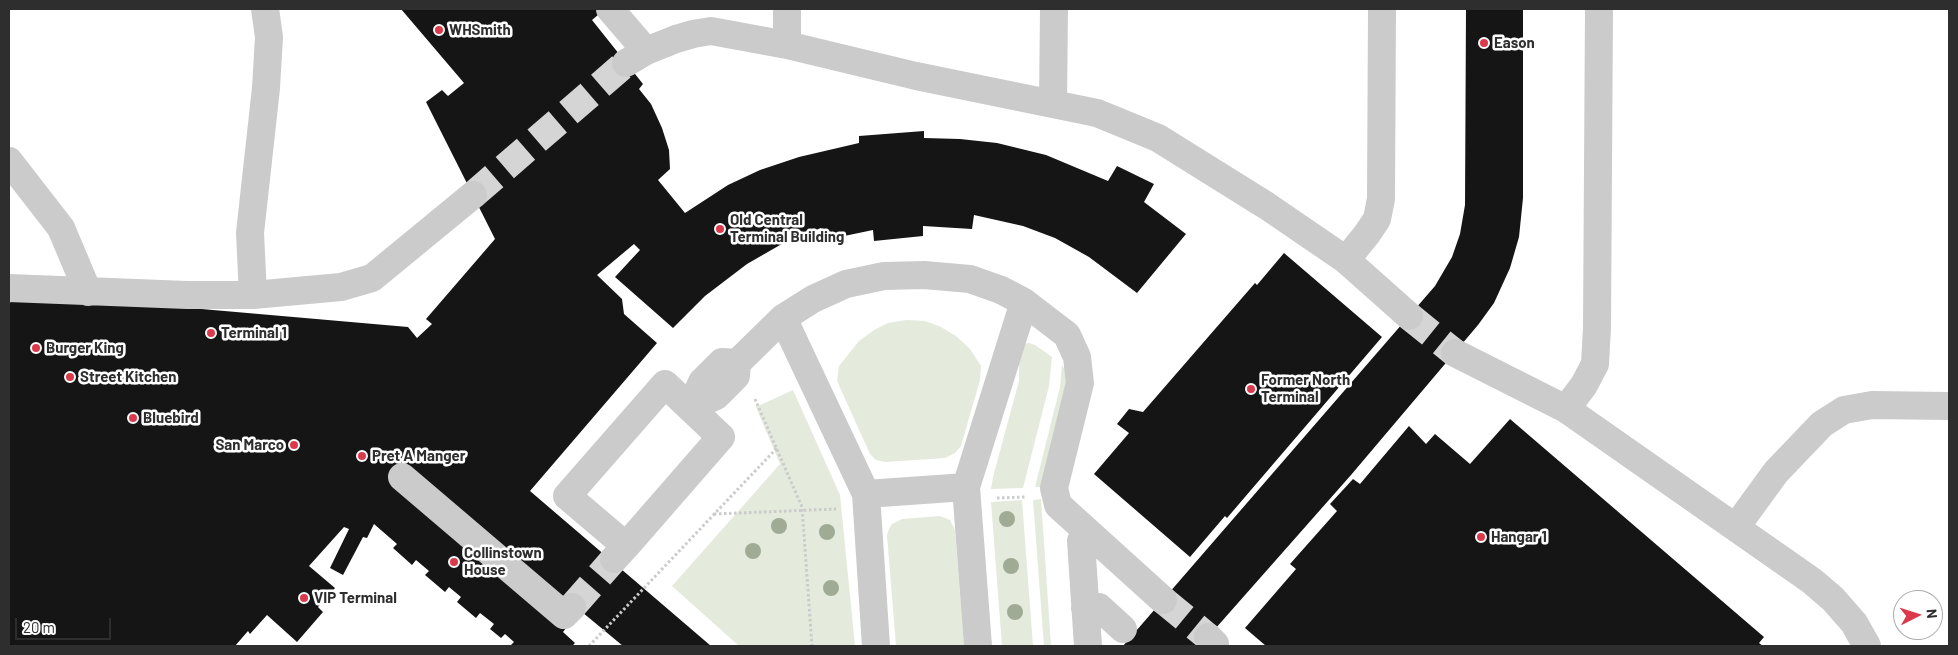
<!DOCTYPE html>
<style>
body{margin:0}
#map{position:relative;width:1958px;height:655px;overflow:hidden;background:#fff;font-family:Barlow,sans-serif}
canvas{display:block}
.frame{position:absolute;inset:0;border:10px solid #2e2e2e;pointer-events:none}
.north{position:absolute;left:1893px;top:590px;width:50px;height:50px;box-sizing:border-box;background:#fff;border:1px solid #ababab;border-radius:50%;rotate:85deg;font-size:14px;font-weight:700;line-height:20px;text-align:center;color:#2e2e2e}
.north::after{content:'';display:block;margin:auto;width:18px;height:22px;background:#da3a4b;clip-path:polygon(50% 0,100% 100%,50% 72%,0 100%)}
.scale{position:absolute;left:15px;top:618px;width:96px;height:22px;box-sizing:border-box;border:2px solid #2e2e2e;border-top:0;padding-left:6px;font-size:15px;line-height:18px;white-space:nowrap;color:#2e2e2e;-webkit-text-stroke:4px #fff;paint-order:stroke}
</style>
<div id="map">
<canvas width="1958" height="655"></canvas>
<div class="frame"></div>
<div class="north">N</div>
<div class="scale">20 m</div>
</div>
<script>
const ctx = document.querySelector('canvas').getContext('2d');
ctx.lineJoin = 'round';
function paint(path, color) { ctx.fillStyle = color; ctx.fill(path, 'evenodd'); }
const toPath = rows => new Path2D(rows.map(r => 'M' + r).join(''));
function trace(path, color, width, dash) { ctx.strokeStyle = color; ctx.lineWidth = width; ctx.lineCap = dash ? 'butt' : 'round'; ctx.setLineDash(dash || []); ctx.stroke(path); }
function write(font, color, halo, rows, align = 'center') {
  ctx.font = font + ' Barlow,sans-serif'; ctx.lineWidth = 5; ctx.setLineDash([]); ctx.textBaseline = 'middle'; ctx.strokeStyle = halo; ctx.fillStyle = color; for (const [text, x, y, turn = 0] of rows) {
    ctx.save(); ctx.translate(x, y); ctx.rotate((+turn || 0) * Math.PI / 180); ctx.textAlign = isNaN(turn) ? turn : align; if (halo) ctx.strokeText(text, 0, 0); ctx.fillText(text, 0, 0); ctx.restore();
  }
}
const green = toPath([
 [906,320,925,321,941,327,956,336,970,349,981,366,980,380,961,446,955,453,945,458,886,462,876,460,870,454,837,381,839,366,859,341,874,330,888,323],
 [1029,343,1035,345,1052,357,1049,386,1023,488,991,489,993,477,1019,381,1019,356,1023,344],
 [1062,365,1069,377,1043,487,1035,487,1060,387],
 [793,390,840,495,855,646,739,646,672,586,780,464,756,407],
 [1041,499,1051,646,1044,646,1033,500],
 [1022,500,1033,646,1002,646,991,502],
 [940,516,950,520,955,530,964,646,896,646,887,535,889,529,892,524,902,519]
]);
const building = toPath([
 [401,9,605,9,592,20,643,84,639,89,651,104,662,128,669,150,670,169,658,180,685,213,728,185,760,170,799,157,859,143,859,136,924,131,924,138,960,139,997,143,1046,155,1108,181,1117,166,1154,184,1144,202,1186,234,1137,293,1089,257,1055,238,1023,226,974,215,972,229,923,226,923,236,874,241,873,230,825,240,821,228,787,241,747,264,705,296,673,328,615,277,640,250,634,244,597,275,622,299,624,314,657,343,530,491,711,646,623,646,402,463,389,477,566,628,563,632,575,643,572,646,510,646,514,642,505,634,501,638,490,629,494,624,480,613,476,618,457,602,461,597,449,587,445,592,425,575,429,571,416,560,412,565,393,548,397,544,374,524,367,538,363,537,343,575,330,568,349,529,344,527,309,566,335,588,318,607,323,612,297,642,267,615,250,634,248,631,235,646,9,646,9,304,18,293,408,327,417,338,432,324,426,319,495,239,426,102,442,90,448,96,464,83],
 [1466,9,1523,9,1523,198,1519,237,1510,268,1494,303,1478,325,1351,475,1200,646,1123,646,1435,286,1452,257,1460,234,1465,205],
 [1284,253,1382,337,1227,518,1225,516,1190,557,1094,474,1129,433,1117,424,1129,409,1143,412,1255,283,1257,285],
 [1510,419,1764,637,1759,643,1763,646,1266,646,1245,628,1296,569,1290,564,1337,511,1330,504,1353,479,1360,484,1409,426,1426,444,1435,434,1470,464]
]);
const minorTunnel = toPath([
 [473,195,626,63],
 [1409,316,1455,353],
 [1163,600,1208,637],
 [572,607,614,559]
]);
const path = toPath([
 [755,399,802,507,812,646],
 [997,498,1025,497],
 [714,514,836,509],
 [589,646,777,448]
]);
const minor = toPath([
 [610,9,646,51],
 [787,45,787,9],
 [626,63,646,51,676,39,693,34,711,31,787,45,916,76,1097,113,1158,138,1267,206,1346,260,1409,316],
 [1053,103,1054,9],
 [9,161,61,228,88,292],
 [1346,260,1367,234,1377,219,1381,199,1382,9],
 [9,288,187,295,253,295,341,287,372,278,473,195],
 [253,295,250,233,266,88,269,37,265,9],
 [783,318,866,494,966,487,1024,302],
 [1455,353,1566,409,1812,581,1833,599,1854,623,1867,646],
 [737,363,722,362,702,382,690,408,716,396,736,376,737,363,783,318,813,299,846,284,884,276,924,275,970,279,1001,290,1024,302,1067,335,1077,357,1080,383,1054,488,1058,505,1163,600],
 [1566,409,1584,385,1595,364,1597,327,1599,9],
 [402,477,564,615,572,607],
 [966,487,978,646],
 [866,494,876,646],
 [1736,527,1776,472,1822,424,1844,410,1872,405,1949,406],
 [614,559,626,546,721,437,665,384,567,496,626,546],
 [1085,608,1099,607,1123,629],
 [1208,637,1215,644,1213,646],
 [1088,646,1081,541,1089,533]
]);
const trees = [
 [1007,519],
 [779,526],
 [827,532],
 [753,551],
 [1011,566],
 [831,588],
 [1015,612]
];
const markers = [
 [439,30,5,"#da3a4b"],
 [1484,43,5,"#da3a4b"],
 [720,229,5,"#da3a4b"],
 [211,333,5,"#da3a4b"],
 [36,348,5,"#da3a4b"],
 [70,377,5,"#da3a4b"],
 [1251,389,5,"#da3a4b"],
 [133,418,5,"#da3a4b"],
 [294,445,5,"#da3a4b"],
 [362,456,5,"#da3a4b"],
 [1481,537,5,"#da3a4b"],
 [454,562,5,"#da3a4b"],
 [304,598,5,"#da3a4b"]
];
const poiNames = [
 ["WHSmith",449,30],
 ["Eason",1494,43],
 ["Old Central",730,220],
 ["Terminal Building",730,237],
 ["Terminal 1",221,333],
 ["Burger King",46,348],
 ["Street Kitchen",80,377],
 ["Former North",1261,380],
 ["Terminal",1261,397],
 ["Bluebird",143,418],
 ["San Marco",284,445,"right"],
 ["Pret A Manger",372,456],
 ["Hangar 1",1491,537],
 ["Collinstown",464,553],
 ["House",464,570],
 ["VIP Terminal",314,598]
];
paint(green, '#e4eadc');
paint(building, '#151515');
trace(minorTunnel, '#d5d5d5', 28, [28, 14]);
trace(path, '#cbcbcb', 3, [2.5, 2.5]);
trace(minor, '#cbcbcb', 28);
ctx.fillStyle = '#a0ab95';
for (const [x, y] of trees) { ctx.beginPath(); ctx.arc(x, y, 8, 0, 2 * Math.PI); ctx.fill(); }
for (const [x, y, r, color] of markers) { const dot = new Path2D(); dot.arc(x, y, r, 0, 2 * Math.PI); ctx.fillStyle = color; ctx.fill(dot); trace(dot, '#fff', 2); }
write('bold 15px', '#2e2e2e', '#fff', poiNames, 'left');
</script>
